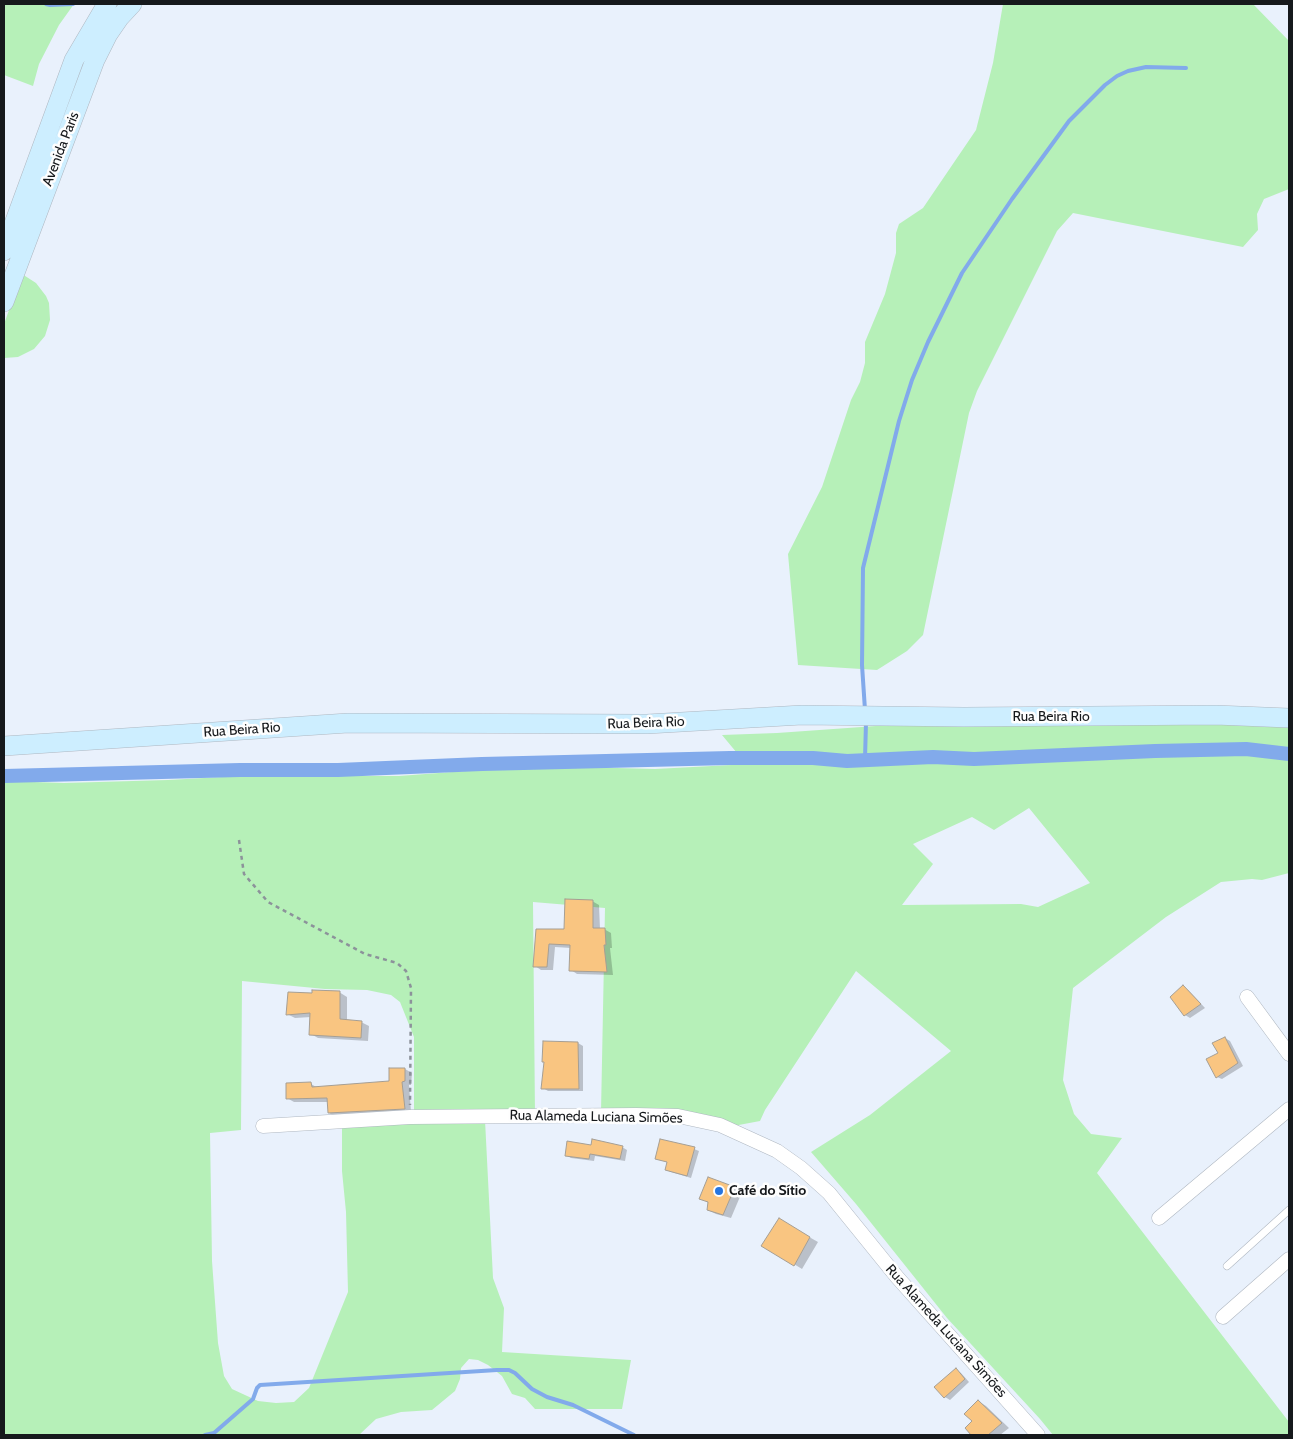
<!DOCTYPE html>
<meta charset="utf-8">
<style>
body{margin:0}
#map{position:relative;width:1293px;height:1439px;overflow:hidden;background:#e9f1fc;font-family:Cabin,sans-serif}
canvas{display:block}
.frame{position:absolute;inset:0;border:5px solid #16191c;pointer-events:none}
</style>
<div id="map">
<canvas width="1293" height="1439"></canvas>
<div class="frame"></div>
</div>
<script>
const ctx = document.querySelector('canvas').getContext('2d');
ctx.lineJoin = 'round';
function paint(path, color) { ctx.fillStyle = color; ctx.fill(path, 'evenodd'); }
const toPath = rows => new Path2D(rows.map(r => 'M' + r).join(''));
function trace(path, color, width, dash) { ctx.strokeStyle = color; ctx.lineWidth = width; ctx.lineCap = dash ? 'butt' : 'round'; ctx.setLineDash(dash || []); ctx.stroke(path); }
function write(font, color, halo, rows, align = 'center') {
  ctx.font = font + ' Cabin,sans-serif'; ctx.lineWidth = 5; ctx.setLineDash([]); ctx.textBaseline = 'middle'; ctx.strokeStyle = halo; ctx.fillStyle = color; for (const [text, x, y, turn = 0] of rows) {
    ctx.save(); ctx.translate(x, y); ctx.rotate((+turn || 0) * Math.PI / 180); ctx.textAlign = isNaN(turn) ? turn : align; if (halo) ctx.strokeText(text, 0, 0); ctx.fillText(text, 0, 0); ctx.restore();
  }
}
const green = toPath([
 [4,4,74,4,59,25,39,64,33,86,4,75],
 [1003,4,1253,4,1289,41,1289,189,1264,199,1257,214,1258,230,1243,247,1073,213,1057,231,977,391,969,413,923,635,907,651,877,670,798,665,788,554,822,487,851,400,860,382,865,363,865,342,885,294,896,253,896,233,899,224,923,208,976,130,993,63],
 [22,274,36,283,46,296,49,303,50,320,45,336,34,349,18,357,4,358,4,324],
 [1289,723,1289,873,1262,880,1252,879,1221,882,1166,917,1073,988,1063,1080,1074,1114,1091,1134,1122,1138,1097,1173,1289,1422,1289,1435,1053,1435,1040,1419,947,1318,856,1204,811,1152,870,1115,951,1051,856,971,765,1110,760,1121,728,1127,601,1112,605,908,533,902,535,1116,485,1120,493,1278,504,1308,502,1352,631,1360,622,1409,535,1409,525,1398,512,1394,502,1376,488,1365,478,1360,469,1359,461,1368,460,1379,455,1391,432,1410,401,1412,376,1419,359,1435,4,1435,4,781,64,783,168,780,295,773,349,776,399,776,492,769,578,767,655,769,731,765,736,760,732,754,737,753,722,735,777,733,904,724],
 [1029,808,1090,883,1038,907,1021,904,902,905,933,864,913,844,972,817,994,830],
 [242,981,325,989,367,990,391,995,400,1002,414,1037,414,1122,342,1126,342,1171,346,1212,348,1292,309,1388,294,1402,276,1403,258,1401,232,1389,224,1376,218,1343,212,1261,210,1133,241,1130]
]);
const shadow = toPath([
 [592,901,599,905,600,929,604,929,611,933,612,948,610,948,613,975,577,974,571,970,571,948,555,947,553,970,541,970,535,966,537,930,565,930],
 [1183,987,1188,990,1205,1008,1190,1018,1185,1015],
 [339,992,347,997,347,1021,361,1022,369,1026,368,1041,318,1038,311,1034,311,1017,295,1018,287,1014,313,994],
 [1225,1038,1230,1041,1243,1066,1222,1079,1217,1077],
 [544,1043,578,1043,583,1046,583,1091,548,1091,543,1088,545,1062],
 [405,1069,412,1073,411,1085,409,1085,411,1112,336,1117,329,1113,328,1102,294,1102,287,1098,311,1084,318,1088,390,1082],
 [592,1146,622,1147,627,1150,625,1161,595,1156,594,1161,571,1158,566,1155],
 [694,1149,699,1151,691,1178,671,1172,666,1170,669,1163,656,1158],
 [735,1188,742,1192,731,1218,716,1214,708,1210,709,1203,701,1198],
 [779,1220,818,1242,802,1269,763,1245],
 [956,1370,961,1373,969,1382,950,1400,945,1397,936,1387],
 [978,1401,986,1406,1009,1428,1000,1435,973,1435,967,1428,974,1421]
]);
const stream = toPath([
 [46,4,50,5,73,4],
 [865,710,862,665,863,568,899,421,912,380,928,342,962,273,1012,199,1069,121,1105,85,1117,76,1128,71,1146,67,1186,68],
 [865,759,866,722],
 [205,1435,214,1433,253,1399,257,1388,260,1385,497,1370,509,1370,515,1373,532,1389,547,1397,573,1405,634,1435]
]);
const canal = toPath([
 [4,776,240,770,338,770,482,764,730,758,813,758,847,761,933,757,974,759,1155,751,1246,749,1289,754]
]);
const building = toPath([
 [565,899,593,900,593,928,605,928,606,945,604,945,607,972,569,971,570,945,549,944,547,967,533,967,536,929,564,929,565,899],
 [1183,985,1201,1004,1184,1016,1170,997,1183,985],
 [312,990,340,991,340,1019,362,1021,361,1038,309,1035,310,1013,286,1015,288,992,312,993,312,990],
 [1225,1037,1238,1063,1216,1078,1206,1059,1218,1053,1212,1043,1225,1037],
 [543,1041,578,1042,579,1089,541,1089,544,1062,542,1062,543,1041],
 [389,1068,405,1068,405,1081,402,1082,405,1109,328,1113,327,1098,286,1099,286,1083,311,1082,312,1087,389,1081,389,1068],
 [592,1139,623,1146,620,1159,590,1154,589,1159,565,1156,567,1141,591,1145,592,1139],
 [660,1139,695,1147,687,1176,665,1170,667,1162,655,1159,660,1139],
 [708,1177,735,1187,723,1215,707,1210,708,1202,699,1199,708,1177],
 [779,1218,810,1237,794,1266,761,1246,779,1218],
 [956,1368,965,1379,944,1398,934,1387,956,1368],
 [978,1400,1002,1423,988,1435,971,1435,965,1428,972,1421,964,1414,978,1400]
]);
const path = toPath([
 [239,840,244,874,268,902,365,954,397,963,406,971,411,988,410,1105]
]);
const lane = toPath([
 [1227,1266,1289,1210]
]);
const street = toPath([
 [1247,997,1289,1054],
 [263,1126,410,1117,636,1115,678,1116,720,1125,777,1151,801,1168,829,1193,897,1277,1038,1435],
 [1159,1218,1289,1109],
 [1223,1317,1289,1259]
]);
const secondary = toPath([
 [4,251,74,60,107,4],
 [4,302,95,60,108,34,119,18,132,4],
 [4,746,348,723,647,724,802,715,964,717,1216,715,1289,718]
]);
const markers = [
 [719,1191,5,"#2675e0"]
];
const streetNames = [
 ["Avenida Paris",61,149,-69],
 ["Rua Beira Rio",1051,717],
 ["Rua Beira Rio",646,723,-2],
 ["Rua Beira Rio",242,730,-4],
 ["Rua Alameda Luciana Simões",596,1117,1],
 ["Rua Alameda Luciana Simões",946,1331,48]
];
const poiNames = [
 ["Café do Sítio",729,1191]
];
paint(green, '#b6f0b8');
paint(shadow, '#0003');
trace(stream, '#82aaeb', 4);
trace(canal, '#82aaeb', 14);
paint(building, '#f9c581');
trace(building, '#a59e94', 1);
trace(lane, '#afb7c1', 8);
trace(street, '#afb7c1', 15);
trace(secondary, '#afb7c1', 20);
trace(path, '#8c929a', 2.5, [4, 4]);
trace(lane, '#fff', 7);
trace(street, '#fff', 14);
trace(secondary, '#cdeeff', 19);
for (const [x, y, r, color] of markers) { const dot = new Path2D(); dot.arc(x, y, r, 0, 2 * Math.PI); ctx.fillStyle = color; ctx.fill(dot); trace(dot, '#fefefe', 2); }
write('14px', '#16191c', '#fefefe', streetNames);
write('bold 14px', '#16191c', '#fefefe', poiNames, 'left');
</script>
